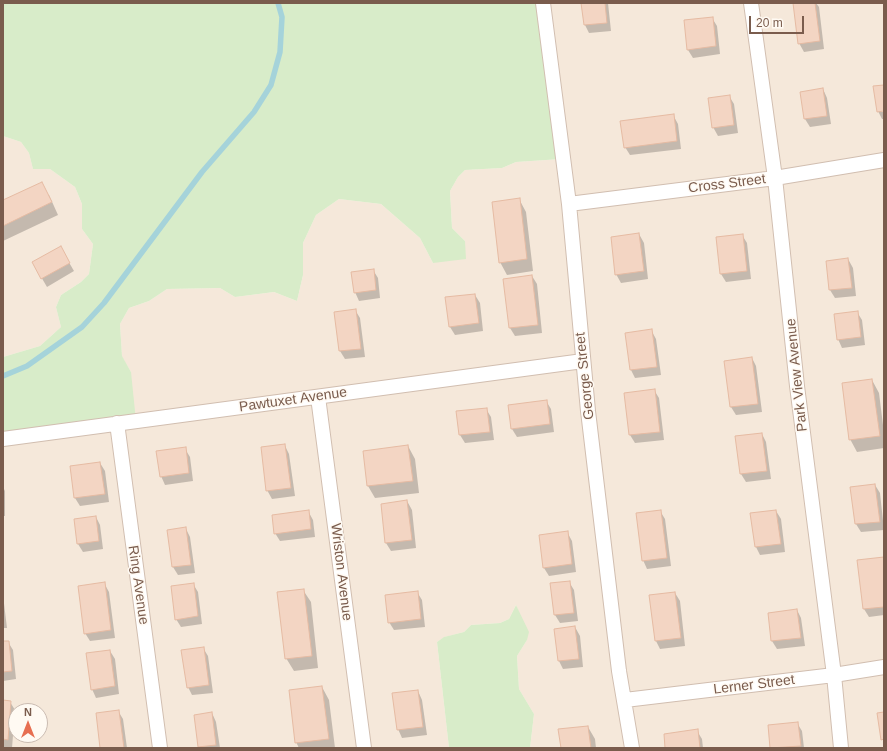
<!DOCTYPE html>
<style>
body{margin:0}
#map{position:relative;width:887px;height:751px;overflow:hidden;background:#fdf6ec;font-family:Arial,sans-serif}
canvas{display:block}
.frame{position:absolute;inset:0;border:4px solid #7a5c4d;pointer-events:none}
.north{position:absolute;left:8px;top:703px;width:40px;height:40px;box-sizing:border-box;background:#fffaf3;border:1px solid #cabbb1;border-radius:50%;rotate:0deg;font-size:11px;font-weight:700;line-height:16px;text-align:center;color:#7a5c4d}
.north::after{content:'';display:block;margin:auto;width:14px;height:18px;background:#e76f51;clip-path:polygon(50% 0,100% 100%,50% 72%,0 100%)}
.scale{position:absolute;left:749px;top:16px;width:55px;height:18px;box-sizing:border-box;border:2px solid #7a5c4d;border-top:0;padding-left:5px;font-size:12px;line-height:14px;white-space:nowrap;color:#7a5c4d;-webkit-text-stroke:3px #fffaf3;paint-order:stroke}
</style>
<div id="map">
<canvas width="887" height="751"></canvas>
<div class="frame"></div>
<div class="north">N</div>
<div class="scale">20 m</div>
</div>
<script>
const ctx = document.querySelector('canvas').getContext('2d');
ctx.lineJoin = 'round';
function paint(path, color) { ctx.fillStyle = color; ctx.fill(path, 'evenodd'); }
const toPath = rows => new Path2D(rows.map(r => 'M' + r).join(''));
function trace(path, color, width, dash) { ctx.strokeStyle = color; ctx.lineWidth = width; ctx.lineCap = dash ? 'butt' : 'round'; ctx.setLineDash(dash || []); ctx.stroke(path); }
function write(font, color, halo, rows, align = 'center') {
  ctx.font = font + ' Arial,sans-serif'; ctx.lineWidth = 3; ctx.setLineDash([]); ctx.textBaseline = 'middle'; ctx.strokeStyle = halo; ctx.fillStyle = color; for (const [text, x, y, turn = 0] of rows) {
    ctx.save(); ctx.translate(x, y); ctx.rotate((+turn || 0) * Math.PI / 180); ctx.textAlign = isNaN(turn) ? turn : align; if (halo) ctx.strokeText(text, 0, 0); ctx.fillText(text, 0, 0); ctx.restore();
  }
}
const residential = toPath([
 [544,3,884,3,884,748,530,748,534,714,519,689,517,656,527,640,516,605,509,619,500,623,471,625,464,632,445,637,437,642,449,748,3,748,3,436,131,372,122,357,120,324,129,308,149,301,167,289,220,288,235,297,274,292,297,301,303,275,303,243,316,215,339,199,381,204,420,238,433,263,465,241,452,228,450,191,458,177,465,170,502,168,516,162,561,159],
 [16,711,40,711,40,735,16,735],
 [3,136,21,142,29,153,33,169,50,169,75,187,82,204,82,229,93,244,89,274,81,282,61,295,56,307,61,327,40,346,3,357]
]);
const green = toPath([
 [3,3,544,3,561,159,516,162,502,168,465,170,458,177,450,191,452,228,465,241,466,259,433,263,420,238,381,204,339,199,316,215,303,243,303,275,297,301,274,292,235,297,220,288,167,289,149,301,129,308,120,324,122,356,131,372,136,421,3,436,3,357,40,346,61,327,56,307,61,295,81,282,89,274,93,244,82,229,82,204,75,187,50,169,33,169,29,153,21,142,3,136],
 [516,605,529,632,527,640,517,656,519,689,534,714,530,748,449,748,437,642,444,637,464,632,471,625,500,623,509,619]
]);
const shadow = toPath([
 [582,3,608,3,611,31,589,33,585,25],
 [794,3,816,3,819,7,824,49,804,52,799,43],
 [712,18,717,26,720,54,693,58,688,50],
 [884,86,884,109,880,110,880,112,884,112,884,119,882,119,878,111],
 [823,89,827,98,831,124,810,127,805,119],
 [729,96,734,104,738,133,718,136,713,127],
 [673,115,678,124,681,149,630,155,625,147],
 [49,195,58,215,3,241,3,201],
 [519,199,526,212,533,271,507,275,500,262],
 [639,234,644,243,648,279,621,283,616,274],
 [742,235,747,243,751,279,726,282,721,274,717,238],
 [60,247,74,271,47,287,33,263],
 [848,259,853,268,856,296,835,298,830,290,827,262],
 [373,270,378,278,380,298,359,301,355,292],
 [532,276,537,284,542,333,515,336,510,328],
 [475,295,480,303,483,331,455,335,450,327],
 [355,310,360,318,365,357,345,359,340,351],
 [857,312,862,320,865,345,842,348,838,339],
 [651,330,656,339,661,375,635,378,631,370,626,334],
 [752,358,756,366,762,412,736,415,731,407],
 [872,380,879,393,884,433,884,448,857,452,850,439],
 [654,390,659,398,664,440,635,443,630,435,625,394],
 [546,401,551,409,554,432,517,437,512,429],
 [486,409,491,417,494,440,465,443,460,435,457,412],
 [762,434,766,442,771,479,746,482,741,474,736,437],
 [285,446,289,454,295,496,272,499,267,490],
 [408,446,415,459,419,493,375,498,368,486,364,452],
 [185,449,190,457,193,481,165,485,161,476],
 [100,463,105,471,109,502,80,506,75,498],
 [875,485,880,493,884,530,861,532,856,524,851,488],
 [3,487,5,491,5,516,3,516],
 [407,501,412,510,416,548,391,551,386,543],
 [308,511,313,520,315,537,280,541,275,533],
 [660,511,665,519,671,566,647,569,643,560],
 [776,511,781,519,785,552,760,555,756,547],
 [96,517,100,525,103,549,83,552,78,544],
 [186,529,190,537,195,573,178,575,173,567,168,531],
 [567,532,572,541,576,572,549,576,544,568],
 [884,558,884,615,869,617,864,609],
 [569,582,574,590,578,621,560,623,555,615],
 [104,583,109,592,115,638,90,641,85,633],
 [193,584,198,592,202,624,181,627,176,619],
 [303,590,311,602,318,668,294,671,286,658],
 [417,592,422,600,425,627,394,630,389,622],
 [675,593,680,601,685,646,660,649,656,641],
 [3,595,7,628,3,628],
 [797,610,801,618,805,646,777,649,772,641,769,613],
 [575,627,580,636,583,667,563,669,559,661,555,630],
 [3,642,8,642,13,650,16,679,3,681],
 [203,648,208,656,213,693,192,695,188,687],
 [110,651,115,659,119,694,96,698,92,689],
 [322,687,329,700,335,748,299,748,296,742],
 [418,691,422,700,427,735,402,738,398,729],
 [3,701,10,702,15,710,12,748,3,747],
 [118,711,123,719,127,748,101,748],
 [212,713,216,722,220,748,200,748,195,716],
 [797,723,802,731,804,748,771,748,769,726],
 [588,727,595,739,596,748,562,748],
 [697,731,702,739,703,748,666,748]
]);
const stream = toPath([
 [3,376,27,366,82,327,104,303,202,172,254,112,271,85,280,52,282,17,278,3]
]);
const building = toPath([
 [581,3,605,3,607,23,584,25,581,3],
 [793,3,815,3,820,41,798,44,793,3],
 [713,17,716,46,687,50,684,20,713,17],
 [884,85,884,111,877,112,873,86,884,85],
 [823,88,827,116,804,119,800,92,823,88],
 [730,95,734,125,712,128,708,98,730,95],
 [674,114,677,141,624,148,620,121,674,114],
 [42,182,52,202,3,226,3,200,42,182],
 [520,198,527,259,499,263,492,202,520,198],
 [639,233,644,271,615,275,611,237,639,233],
 [743,234,747,271,720,274,716,237,743,234],
 [61,246,70,263,41,279,32,262,61,246],
 [848,258,852,288,829,290,826,261,848,258],
 [374,269,376,290,354,293,351,272,374,269],
 [532,275,538,325,509,328,503,279,532,275],
 [475,294,479,323,449,327,445,297,475,294],
 [356,309,361,349,339,351,334,312,356,309],
 [858,311,861,337,837,340,834,314,858,311],
 [652,329,657,367,630,370,625,333,652,329],
 [752,357,758,404,730,407,724,361,752,357],
 [872,379,880,436,849,440,842,383,872,379],
 [655,389,660,432,629,435,624,393,655,389],
 [547,400,550,424,511,429,508,405,547,400],
 [487,408,490,432,459,435,456,411,487,408],
 [762,433,767,471,740,474,735,436,762,433],
 [285,444,291,488,266,491,261,447,285,444],
 [408,445,413,481,367,486,363,451,408,445],
 [186,447,189,473,160,477,156,451,186,447],
 [100,462,105,494,74,498,70,466,100,462],
 [875,484,880,522,855,524,850,487,875,484],
 [407,500,412,540,385,543,381,504,407,500],
 [309,510,311,529,274,534,272,515,309,510],
 [661,510,667,558,642,561,636,513,661,510],
 [776,510,781,544,755,547,750,513,776,510],
 [96,516,99,541,77,544,74,519,96,516],
 [186,527,191,565,172,567,167,530,186,527],
 [568,531,572,564,543,568,539,535,568,531],
 [884,557,884,607,863,609,857,560,884,557],
 [570,581,574,613,554,615,550,583,570,581],
 [105,582,111,630,84,634,78,586,105,582],
 [194,583,198,616,175,620,171,586,194,583],
 [304,589,312,656,285,659,277,592,304,589],
 [418,591,421,619,388,623,385,595,418,591],
 [675,592,681,638,655,641,649,595,675,592],
 [797,609,801,638,771,641,768,613,797,609],
 [575,626,579,659,558,661,554,629,575,626],
 [3,641,9,641,12,671,3,672,3,641],
 [204,647,209,685,187,688,181,650,204,647],
 [110,650,115,686,91,690,86,653,110,650],
 [322,686,329,739,295,743,289,690,322,686],
 [418,690,423,727,397,730,392,693,418,690],
 [3,700,11,701,8,740,3,739,3,700],
 [119,710,124,748,100,748,96,713,119,710],
 [212,712,216,745,198,747,194,715,212,712],
 [884,712,884,739,881,740,877,713,884,712],
 [798,722,801,746,770,748,768,725,798,722],
 [588,726,591,748,561,748,558,729,588,726],
 [698,729,700,748,665,748,664,734,698,729]
]);
const minor = toPath([
 [543,3,569,204,588,411,619,671,632,748],
 [751,3,775,178,797,386,834,675,841,748],
 [569,204,775,178,884,160],
 [318,397,364,748],
 [117,423,160,748],
 [3,439,583,361],
 [625,700,834,675,884,667]
]);
const streetNames = [
 ["Cross Street",727,184,-7],
 ["Park View Avenue",797,375,-96],
 ["George Street",585,376,-96],
 ["Pawtuxet Avenue",293,400,-8],
 ["Wriston Avenue",341,572,83],
 ["Ring Avenue",138,585,82],
 ["Lerner Street",754,685,-7]
];
paint(residential, '#f5e8da');
paint(green, '#d8ecc9');
paint(shadow, '#0003');
trace(stream, '#a5d3da', 5.5);
paint(building, '#f3d5c3');
trace(building, '#e6bba3', 1);
trace(minor, '#d1beb0', 16);
trace(minor, '#fff', 14);
write('14px', '#7a5c4d', '#fffaf3', streetNames);
</script>
